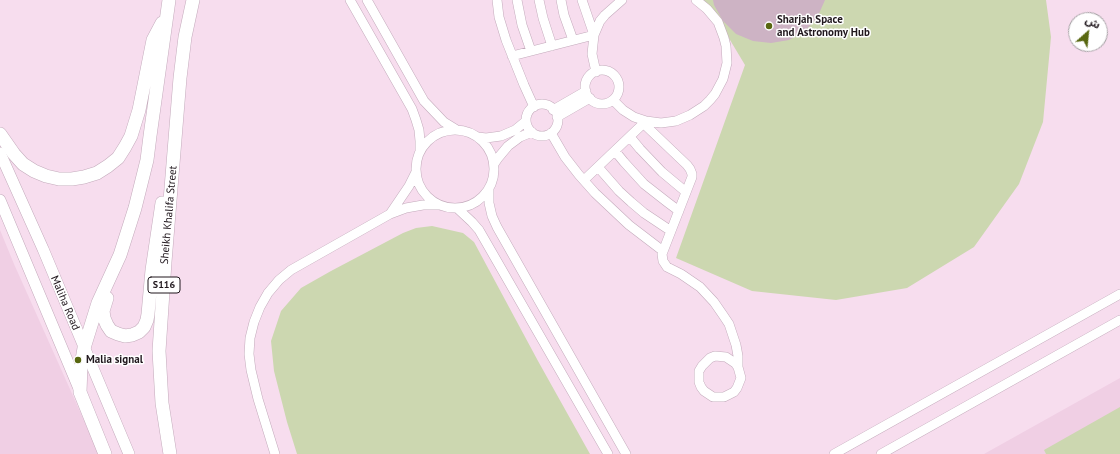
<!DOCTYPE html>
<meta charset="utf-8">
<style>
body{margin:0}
#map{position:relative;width:1120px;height:454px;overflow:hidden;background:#f7ddee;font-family:"PT Sans","Noto Sans Arabic",sans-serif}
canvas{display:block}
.north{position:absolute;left:1068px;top:12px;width:40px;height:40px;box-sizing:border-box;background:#fff;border:1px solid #a6a2a5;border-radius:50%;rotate:27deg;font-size:11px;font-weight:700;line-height:16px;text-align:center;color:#20171d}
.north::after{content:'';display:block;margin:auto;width:14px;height:18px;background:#586710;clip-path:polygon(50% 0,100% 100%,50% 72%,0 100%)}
</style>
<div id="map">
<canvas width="1120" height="454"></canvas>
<div class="north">ش</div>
</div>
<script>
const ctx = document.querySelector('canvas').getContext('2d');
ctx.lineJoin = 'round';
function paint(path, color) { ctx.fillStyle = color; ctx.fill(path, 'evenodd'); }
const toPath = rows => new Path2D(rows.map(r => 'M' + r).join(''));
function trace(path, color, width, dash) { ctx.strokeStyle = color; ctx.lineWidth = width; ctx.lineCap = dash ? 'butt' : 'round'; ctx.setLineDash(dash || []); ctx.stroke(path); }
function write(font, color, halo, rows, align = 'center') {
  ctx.font = font + ' "PT Sans",sans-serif'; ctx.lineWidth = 3; ctx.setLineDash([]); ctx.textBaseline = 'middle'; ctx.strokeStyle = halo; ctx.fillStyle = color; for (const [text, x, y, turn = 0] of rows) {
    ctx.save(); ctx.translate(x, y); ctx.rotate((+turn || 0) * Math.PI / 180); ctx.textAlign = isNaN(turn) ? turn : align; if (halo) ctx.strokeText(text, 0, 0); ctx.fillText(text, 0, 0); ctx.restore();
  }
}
const built = toPath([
 [0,230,14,264,99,454,0,454],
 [1120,378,1120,454,984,454]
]);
const green = toPath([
 [703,0,1046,0,1051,37,1043,122,1019,184,974,247,907,288,836,300,752,291,676,258,745,65,715,15],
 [432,226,463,233,474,242,538,361,590,454,297,454,287,422,274,371,271,341,281,311,301,288,331,271,403,233,416,228],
 [1120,407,1120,454,1046,454,1044,450]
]);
const building = toPath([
 [713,0,825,0,817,18,805,31,789,40,771,43,753,41,736,34,723,21,714,5]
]);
const minor = toPath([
 [350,0,412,109,416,120,419,130,420,141,420,151],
 [367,0,424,101,444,122,457,130],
 [497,0,499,17,506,40,524,85,534,107],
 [517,0,522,25,531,51],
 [539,0,543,18,552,46],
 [561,0,564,15,573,40],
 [512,56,594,35,582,0],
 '585 87a17 17 0 1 1 34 0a17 17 0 1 1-34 0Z',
 [596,72,592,54,594,35,600,21,605,15,622,0],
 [613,100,623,110,634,117,646,121,661,123,676,121,690,115,704,106,710,100,715,94,723,79,727,63,726,46,724,38,718,22,707,9,696,0],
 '526 120a16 16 0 1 1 32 0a16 16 0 1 1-32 0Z',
 [553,110,586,91],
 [557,117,590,98],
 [644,124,687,165,690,169,692,174,692,177,662,254,663,261,667,267,681,274,700,287,714,302,723,315,729,324,736,345,738,356,738,367,741,378,737,388,734,392,724,397,713,397,704,391,701,387,699,382,699,371,702,366,710,358,715,356,726,357,735,363,738,367],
 '416 169a39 39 0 1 1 78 0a39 39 0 1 1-78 0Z',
 [551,133,565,157,579,175,595,193,629,225,663,251],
 [478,137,486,138,501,136,515,130,526,121],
 [630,137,640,149,662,172,686,192],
 [615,151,624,162,644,184,667,202,679,211],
 [494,164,498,158,508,146,520,137,532,132],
 [598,167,619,191,631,202,644,213,671,231],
 [584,180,646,121],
 [489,188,489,203,492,216,497,227,626,454],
 [457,208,472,222,479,230,608,454],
 [390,214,409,186,416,172],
 [275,454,258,399,251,370,249,354,250,338,254,322,260,307,268,293,279,280,291,270,390,214,406,208,423,205,439,205],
 [834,454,1120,294],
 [881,454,1120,320]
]);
const major = toPath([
 [0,153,43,249,129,454],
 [0,200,80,391]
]);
const highway = toPath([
 [0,134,14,154,23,164,34,171,46,176,59,179,72,179,84,177,97,173,108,166,118,158,125,147,131,136,139,110,153,40,162,23],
 [107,298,103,311,104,318,107,325,111,331,118,334,125,336,132,335,139,332,144,327,147,320,148,314,152,270,162,203],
 [105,454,80,392,81,366,84,348,98,303,120,255,135,208,147,160,150,136,169,0],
 [170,454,162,403,159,351,165,262,180,78,185,37,193,0]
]);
const markers = [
 [769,26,4,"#586710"],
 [78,360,4,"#586710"]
];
const shields = [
 [164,285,32]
];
const shieldNames = [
 ["S116",164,285]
];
const poiNames = [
 ["Sharjah Space",777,20],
 ["and Astronomy Hub",777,33],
 ["Malia signal",86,360]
];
const streetNames = [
 ["Sheikh Khalifa Street",169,215,-85],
 ["Maliha Road",65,303,67]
];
paint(built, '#f0cfe4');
paint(green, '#ccd7b0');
paint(building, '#cdb3c4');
trace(minor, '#c3aabb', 10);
trace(major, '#c3aabb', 12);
trace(highway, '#c3aabb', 14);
trace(minor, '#fff', 9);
trace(major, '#fff', 11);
trace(highway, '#fff', 13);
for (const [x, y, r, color] of markers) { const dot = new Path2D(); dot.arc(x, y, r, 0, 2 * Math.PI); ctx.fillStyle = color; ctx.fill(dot); trace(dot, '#fff', 1.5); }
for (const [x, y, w] of shields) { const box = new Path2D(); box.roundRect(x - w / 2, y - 8, w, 16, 3); ctx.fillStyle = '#fff'; ctx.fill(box); trace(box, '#20171d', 1); }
write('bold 10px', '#20171d', null, shieldNames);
write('bold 11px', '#20171d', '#fff', poiNames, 'left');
write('11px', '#20171d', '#fff', streetNames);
</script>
